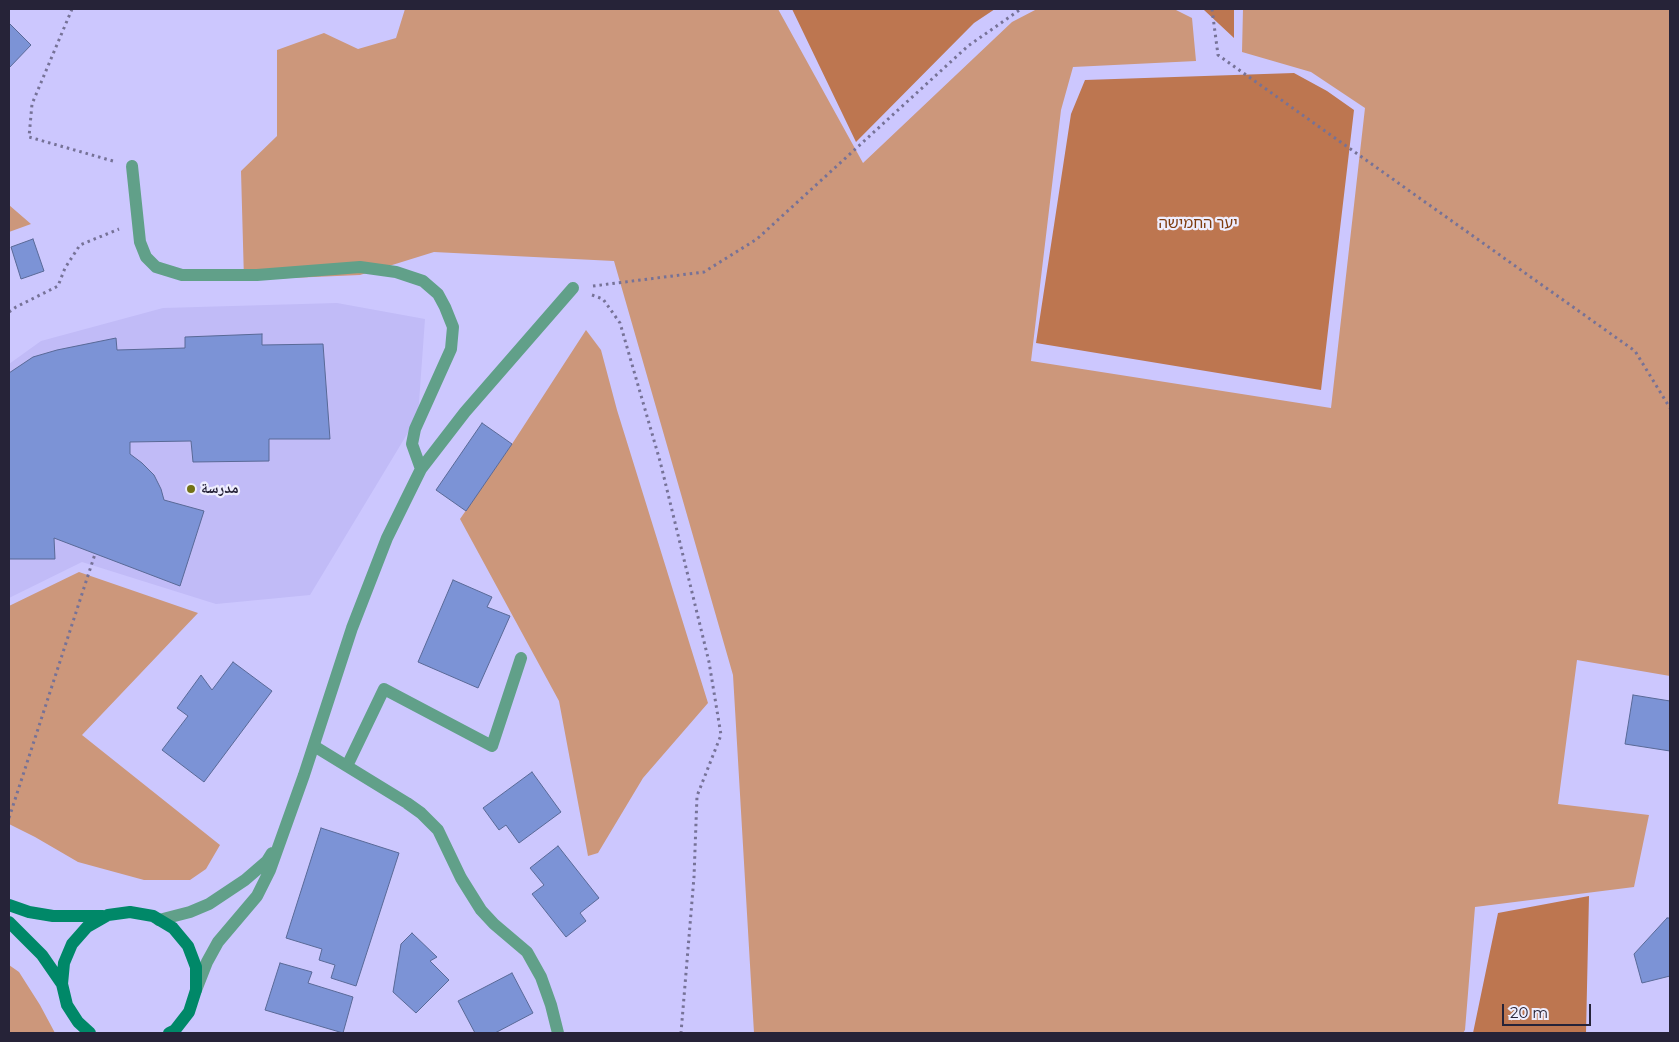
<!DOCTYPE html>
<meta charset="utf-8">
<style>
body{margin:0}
#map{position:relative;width:1679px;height:1042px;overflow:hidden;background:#ccc7fe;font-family:Montserrat,sans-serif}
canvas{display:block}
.frame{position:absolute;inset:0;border:10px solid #262338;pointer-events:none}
.scale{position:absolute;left:1502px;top:1004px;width:89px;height:22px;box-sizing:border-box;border:2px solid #262338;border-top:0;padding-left:6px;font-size:15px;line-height:18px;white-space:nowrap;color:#262338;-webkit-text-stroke:4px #eeedfe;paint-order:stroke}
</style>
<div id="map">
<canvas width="1679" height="1042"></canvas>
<div class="frame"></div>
<div class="scale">20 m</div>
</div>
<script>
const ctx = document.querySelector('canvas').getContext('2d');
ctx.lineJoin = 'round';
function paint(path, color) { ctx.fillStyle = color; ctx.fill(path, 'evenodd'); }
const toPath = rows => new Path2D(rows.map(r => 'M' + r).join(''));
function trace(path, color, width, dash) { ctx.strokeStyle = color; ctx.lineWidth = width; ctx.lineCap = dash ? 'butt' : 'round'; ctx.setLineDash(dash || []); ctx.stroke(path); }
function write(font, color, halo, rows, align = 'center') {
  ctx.font = font + ' Montserrat,"Noto Naskh Arabic","Noto Sans Hebrew",sans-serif'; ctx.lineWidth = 4.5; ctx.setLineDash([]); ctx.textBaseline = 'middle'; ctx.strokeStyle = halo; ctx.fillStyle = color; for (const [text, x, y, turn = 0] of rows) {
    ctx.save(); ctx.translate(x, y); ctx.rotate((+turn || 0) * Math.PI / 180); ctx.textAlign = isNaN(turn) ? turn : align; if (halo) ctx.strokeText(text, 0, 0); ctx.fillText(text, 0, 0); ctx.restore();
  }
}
const built = toPath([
 [337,303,425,319,418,416,310,595,216,604,82,562,9,598,9,364,41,341,163,308]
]);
const green = toPath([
 [405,9,778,9,863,163,1012,22,1037,9,1174,9,1192,18,1196,61,1073,67,1061,110,1031,361,1331,408,1365,108,1311,72,1242,52,1243,9,1670,9,1670,676,1577,660,1558,804,1649,815,1634,887,1475,907,1465,1030,1463,1033,754,1033,733,675,614,261,434,252,360,275,244,280,241,171,277,136,277,50,324,33,358,49,396,38],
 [9,205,31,224,9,232],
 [586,330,601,350,617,410,708,703,643,778,598,853,588,856,559,701,460,519,512,444],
 [79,572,198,613,82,735,220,845,206,869,190,880,144,880,78,862,35,837,9,824,9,606],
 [9,965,19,972,40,1005,55,1033,9,1033]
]);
const forest = toPath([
 [792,9,995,9,974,23,856,142],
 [1203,9,1234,9,1234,38,1204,10],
 [1294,73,1327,91,1354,110,1321,390,1036,343,1071,114,1085,80],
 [1589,896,1586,1033,1473,1033,1498,913]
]);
const building = toPath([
 [9,23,31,45,9,68,9,23],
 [33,239,44,271,21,279,11,247,33,239],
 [262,334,262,345,323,344,330,439,269,439,269,461,193,462,191,441,130,442,130,454,142,463,154,475,161,489,164,500,204,511,180,586,54,538,55,559,9,559,9,373,33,357,57,350,116,338,117,350,185,348,185,337,262,334],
 [482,423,512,444,466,511,436,490,482,423],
 [453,580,492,597,487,607,510,616,478,688,418,662,453,580],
 [233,662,272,691,204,782,162,750,188,716,177,708,201,675,212,690,233,662],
 [1633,695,1670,701,1670,751,1625,744,1633,695],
 [532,772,561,812,519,843,506,825,499,830,483,808,532,772],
 [321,828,399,853,356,986,331,978,335,965,319,960,322,949,286,938,321,828],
 [558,846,599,898,580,913,586,921,566,937,532,894,544,885,530,868,558,846],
 [1667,918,1670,918,1670,976,1642,983,1634,954,1667,918],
 [412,933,437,957,430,961,449,980,416,1013,393,992,401,944,412,933],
 [280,963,312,972,308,983,353,997,343,1033,265,1010,280,963],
 [512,973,533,1013,495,1033,475,1033,458,1001,512,973]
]);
const path = toPath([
 [72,9,32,104,29,137,113,161],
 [1212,9,1218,55,1635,351,1670,408],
 [593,286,704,272,757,239,968,46,1021,9],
 [592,295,603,299,620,323,660,461,709,662,721,735,697,796,694,877,681,1033],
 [9,312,16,307,58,286,65,268,80,245,119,229],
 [9,818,95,554]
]);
const lane = toPath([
 [314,746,407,803,421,813,438,830,461,878,481,910,494,924,527,952,541,977,551,1005,558,1033],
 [347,766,384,689,492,746,521,658]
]);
const street = toPath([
 [132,166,140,242,146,257,156,267,182,275,257,275,360,267,396,272,423,281,438,294,445,307,453,327,451,349,415,429,412,444,421,469],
 [159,920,190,912,209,904,245,880,267,861,272,853],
 [196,990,207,962,218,942,257,896,270,870,304,775,352,628,387,538,421,469,465,412,573,288]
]);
const secondary = toPath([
 [9,905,29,912,53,916,103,916],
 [9,922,42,955,62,984],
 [90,1033,78,1022,67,1005,62,984,64,963,72,944,87,927,108,915,130,912,153,916,173,928,188,946,196,967,196,990,189,1012,175,1030,169,1033]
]);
const markers = [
 [191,489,5,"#737216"]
];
const parkNames = [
 ["יער החמישה",1198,224]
];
const poiNames = [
 ["مدرسة",201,489]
];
paint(built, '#c1bbf7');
paint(green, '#cc977b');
paint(forest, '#bd7650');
paint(building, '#7c93d6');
trace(building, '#596997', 1);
trace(path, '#767297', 3, [2.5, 4]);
trace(lane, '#61a089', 12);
trace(street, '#61a089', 12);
trace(secondary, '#008868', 12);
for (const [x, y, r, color] of markers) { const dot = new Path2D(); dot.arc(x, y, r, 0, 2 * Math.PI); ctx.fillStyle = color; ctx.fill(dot); trace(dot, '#eeedfe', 2); }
write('15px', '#7e3b0e', '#eeedfe', parkNames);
write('bold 15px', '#262338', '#eeedfe', poiNames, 'left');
</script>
